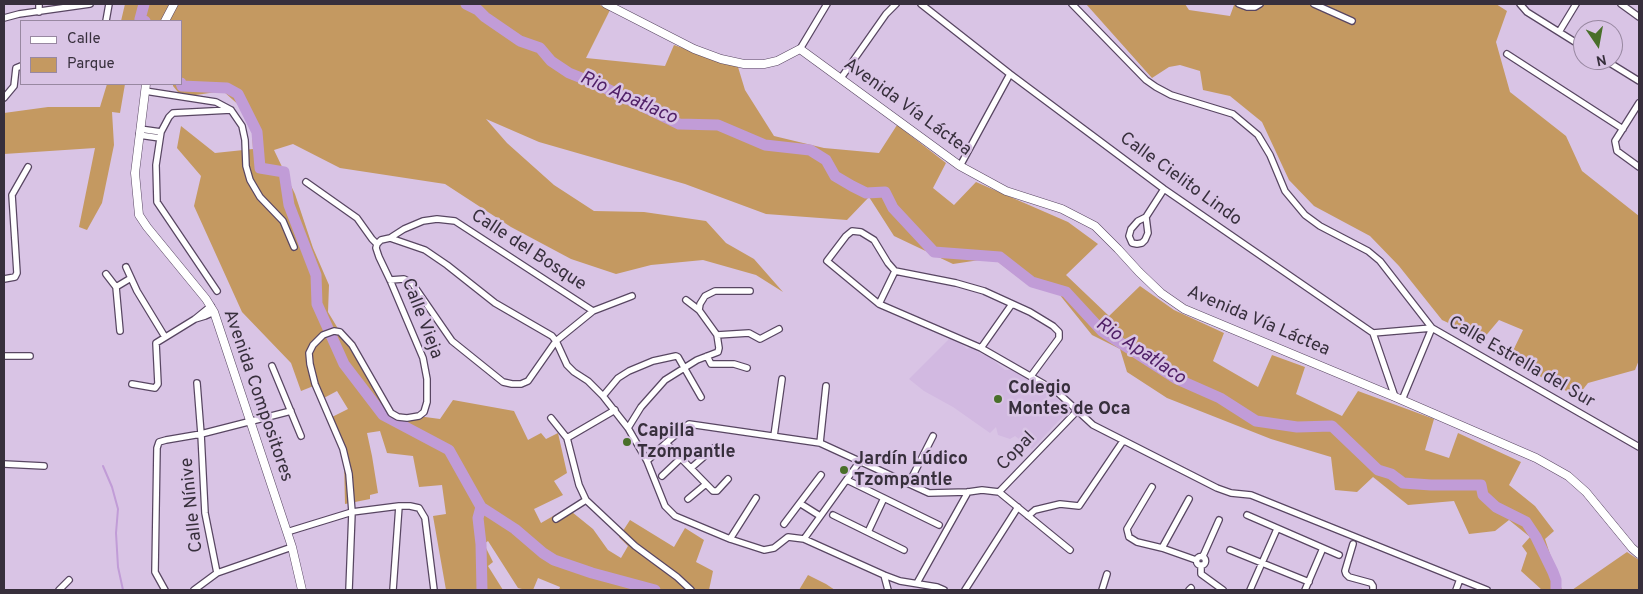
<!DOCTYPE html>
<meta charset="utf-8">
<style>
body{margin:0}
#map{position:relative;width:1643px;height:594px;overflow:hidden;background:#d9c4e5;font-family:Overpass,sans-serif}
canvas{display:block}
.frame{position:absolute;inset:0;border:5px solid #372f3c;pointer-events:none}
.legend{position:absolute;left:20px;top:20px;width:162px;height:65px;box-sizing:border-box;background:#d9c4e5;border:1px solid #9888a1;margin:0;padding:6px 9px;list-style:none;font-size:15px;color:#372f3c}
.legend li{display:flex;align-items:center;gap:10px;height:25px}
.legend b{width:25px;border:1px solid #9888a1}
.north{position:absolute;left:1573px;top:20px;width:50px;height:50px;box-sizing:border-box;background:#d9c4e5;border:1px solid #9888a1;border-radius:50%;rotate:168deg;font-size:14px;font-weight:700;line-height:20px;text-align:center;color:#372f3c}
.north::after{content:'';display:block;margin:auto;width:18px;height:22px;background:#496f2a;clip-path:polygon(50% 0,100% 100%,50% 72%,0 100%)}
</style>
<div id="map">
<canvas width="1643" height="594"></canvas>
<div class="frame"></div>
<ul class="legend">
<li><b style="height:6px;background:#fff"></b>Calle</li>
<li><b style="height:14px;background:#c49961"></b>Parque</li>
</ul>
<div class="north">N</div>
</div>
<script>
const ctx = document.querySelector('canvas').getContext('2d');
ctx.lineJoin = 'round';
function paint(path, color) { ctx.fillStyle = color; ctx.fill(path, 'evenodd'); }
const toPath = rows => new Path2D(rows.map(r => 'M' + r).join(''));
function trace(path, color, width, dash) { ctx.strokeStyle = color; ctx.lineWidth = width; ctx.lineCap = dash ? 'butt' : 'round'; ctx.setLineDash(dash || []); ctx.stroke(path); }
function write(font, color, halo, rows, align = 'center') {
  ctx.font = font + ' Overpass,sans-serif'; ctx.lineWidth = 5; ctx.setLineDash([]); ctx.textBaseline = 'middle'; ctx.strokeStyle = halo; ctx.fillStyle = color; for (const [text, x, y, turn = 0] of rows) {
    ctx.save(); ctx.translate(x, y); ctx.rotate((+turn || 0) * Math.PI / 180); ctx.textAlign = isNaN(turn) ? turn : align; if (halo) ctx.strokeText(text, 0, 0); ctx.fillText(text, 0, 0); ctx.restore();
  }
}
const built = toPath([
 [952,336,967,349,971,347,983,355,987,355,1005,370,1016,370,1048,390,1069,410,1032,449,1015,436,1010,439,998,435,996,427,990,433,953,407,924,391,909,379]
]);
const green = toPath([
 [125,4,598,4,610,10,586,58,665,66,674,45,738,67,745,90,774,136,824,148,879,153,897,125,946,163,933,188,954,205,976,182,1068,222,1098,244,1066,275,1109,316,1140,286,1174,310,1224,333,1213,361,1258,387,1272,355,1305,367,1296,394,1342,416,1358,391,1434,419,1425,450,1449,458,1458,433,1521,462,1509,485,1535,506,1554,531,1545,539,1562,590,1542,590,1521,571,1527,553,1522,546,1530,537,1509,520,1495,531,1469,534,1454,501,1408,505,1373,477,1357,492,1335,490,1331,457,1271,439,1167,398,1127,372,1120,349,1092,335,1059,294,1023,281,993,258,953,264,894,236,869,197,847,220,766,214,685,184,539,142,486,119,507,143,554,185,594,211,644,212,706,221,726,243,754,259,783,292,756,275,703,260,651,265,616,274,571,259,511,227,445,184,340,168,293,144,274,150,295,194,313,248,329,285,328,312,388,412,440,419,453,400,514,411,528,440,541,433,546,439,558,433,567,473,554,481,563,495,534,509,541,523,567,508,593,529,608,550,621,558,628,546,619,537,630,520,674,547,685,528,704,540,696,562,713,571,709,590,559,590,560,587,538,578,533,590,526,590,518,588,488,541,484,544,493,562,488,566,503,590,446,590,433,516,446,514,442,485,419,487,413,456,387,453,380,431,367,433,372,456,378,493,370,495,370,499,345,504,344,459,328,419,348,409,337,391,322,399,316,385,301,391,291,363,242,312,194,206,201,176,177,148,181,126,215,153,253,149,251,116,223,91,182,97,173,86,173,84,181,84,181,21,149,21,147,19,146,21,121,21],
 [1086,4,1185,4,1189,10,1230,16,1234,5,1255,4,1496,4,1507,11,1496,42,1510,92,1566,136,1582,171,1639,216,1639,360,1635,370,1588,383,1577,397,1509,359,1523,330,1499,320,1483,339,1442,320,1399,266,1370,236,1314,206,1289,180,1262,122,1230,96,1203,90,1200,71,1180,65,1169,67,1152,78],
 [107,84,125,84,120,113,112,112,114,145,102,203,87,230,79,227,95,148,4,154,4,113,48,107,100,107],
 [1627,552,1639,560,1639,590,1572,590],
 [808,575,826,584,835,590,799,590]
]);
const stream = toPath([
 [103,466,112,487,118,509,116,533,118,567,123,590]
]);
const river = toPath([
 [144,4,140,19,145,21],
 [466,4,478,10,485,17,520,41,540,48,551,61,569,73,599,85,679,124,718,125,765,145,810,150,826,160,835,176,852,186,866,193,885,192,893,208,934,252,1000,257,1032,282,1066,292,1102,331,1177,379,1220,398,1256,421,1297,427,1332,426,1378,470,1391,474,1403,483,1431,485,1481,485,1483,495,1496,507,1526,522,1536,537,1553,572,1556,580,1556,590],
 [181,83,182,86,227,88,238,94,257,132,260,168,284,172,289,205,316,275,317,304,344,364,383,415,449,450,481,507],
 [482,590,481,544,478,518,481,507,515,529,543,553,554,560,592,573,655,590]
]);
const street = toPath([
 [921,4,1010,74,1164,189,1373,333,1395,397],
 [1072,4,1146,80,1156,87,1171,95,1233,114,1258,135,1270,155,1285,191,1305,215,1320,226,1368,251,1380,261,1432,328,1639,447],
 [1239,4,1247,7,1255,7,1260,4],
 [1314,4,1352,21],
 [1520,4,1527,12,1583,47],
 [1621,4,1639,17],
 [39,12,39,4],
 [4,18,19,14,90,4],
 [106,21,109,4],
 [1559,32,1576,4],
 [800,49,827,4],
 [1507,54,1623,129],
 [1605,60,1639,81],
 [841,78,886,14,896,4],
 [145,91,216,102,231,110,242,126,245,140,246,166,250,180,260,197,283,221,294,247],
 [4,98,14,86,16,68,21,66],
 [1639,103,1615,141,1617,151,1639,167],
 [140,129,161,132],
 [139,135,160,138],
 [960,166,1010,74],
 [306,182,357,218,372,239,377,244],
 [1146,217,1148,233,1145,240,1142,243,1137,244,1132,243,1129,236,1131,229,1138,221,1146,217,1164,189],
 [390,238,404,229,423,221,437,219,455,221,593,311],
 [126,267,137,291,165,337],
 [106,274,116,287],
 [4,279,15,277,17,273,12,195,28,167],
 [390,280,404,279,412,283,452,341,503,382,512,384,521,384,528,381,556,341,593,311,632,296],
 [217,291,157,202,156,165,161,132,169,117,173,113,231,110],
 [879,304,895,271],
 [699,310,700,304,705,296,715,291,750,291],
 [195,319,205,316,214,312],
 [120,331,116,287,131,278],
 [1373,333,1432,328,1402,400],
 [717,335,749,333,760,339,779,329],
 [981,348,1012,304],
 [4,356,30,356],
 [707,356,711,364,734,364,747,368],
 [272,366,301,436],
 [1031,376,1059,338,1059,332,1053,326,1030,312,984,291,956,283,895,271,888,263,874,240,861,232,852,231,846,236,827,261,879,304,981,348,1056,391,1093,425,1217,488,1231,493,1251,495,1487,590],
 [197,383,201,434,205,513,217,573],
 [132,384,155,388,158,384,156,343,195,319,211,306],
 [603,396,618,378,629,371,653,361,676,356,678,357,701,397],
 [551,418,567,438,579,485,586,500,635,546,677,577,691,590],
 [628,428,641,407,665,380,697,360,718,352,719,348,717,335,699,310,686,300],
 [774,436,782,379],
 [567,438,615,410],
 [666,443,713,491,717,491,728,479],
 [820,443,826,386],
 [647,461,666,443,686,426,689,424,820,443,929,493,968,492,982,490,999,492],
 [4,464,44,466],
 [691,468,714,448],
 [662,476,681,458],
 [847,480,939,525],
 [909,483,933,436],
 [1152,487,1127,529,1129,537,1137,542,1162,548,1196,560],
 [999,492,1077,411],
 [999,492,1070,550],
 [688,499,706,484],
 [801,504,820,516],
 [833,515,904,550],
 [1247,515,1339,555],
 [1028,516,1035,510,1060,504,1079,506,1123,441],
 [556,519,586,500],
 [784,524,821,475],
 [287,532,352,512,399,506,410,506,419,508,425,518,434,590],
 [868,532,884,498],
 [730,539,756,498],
 [804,539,860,461],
 [1353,544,1345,571,1346,574,1349,577,1371,583,1373,586,1373,590],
 [1162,548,1189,499],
 [1230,550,1309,582],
 [1203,556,1219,520],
 '1196.5 561a4.5 4.5 0 1 1 9 0a4.5 4.5 0 1 1-9 0Z',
 [1201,565,1201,574,1223,590],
 [884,575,888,590],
 [917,583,968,492],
 [59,590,69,580],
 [165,590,155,572,157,448,159,442,166,440,201,434,291,411],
 [194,590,217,573,292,547],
 [349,590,352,512,349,474,343,449,315,384,310,364,309,353,313,345,323,335,334,331,340,332,352,345,391,413,398,417,407,418,419,416,424,412,427,402,427,379,423,358,390,280,379,257,376,248,377,244,381,240,390,238,425,250,447,265,495,303,552,336,556,341,567,365,574,372,588,381,603,396,628,428,647,461,665,506,675,516,730,539,764,550,774,548,788,537,804,539,884,575,900,581,937,587,944,590],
 [393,590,399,506],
 [965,590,1018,507],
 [1102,590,1107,574],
 [1189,590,1191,588],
 [1250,590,1277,529],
 [1305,590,1323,548],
 [1456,590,1460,579]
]);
const secondary = toPath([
 [606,4,694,49,721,59,744,64,764,64,777,61,800,49,960,166,1006,191,1062,209,1095,226,1118,249,1139,272,1161,293,1184,309,1395,397,1536,458,1568,476,1586,492,1632,548,1639,554],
 [165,21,174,4],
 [146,84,135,173,139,215,147,227,206,299,214,312,292,547,302,590]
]);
const markers = [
 [998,399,5,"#496f2a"],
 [627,442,5,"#496f2a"],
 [844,470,5,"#496f2a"]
];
const streetNames = [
 ["Avenida Vía Láctea",907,108,36],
 ["Calle Cielito Lindo",1180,180,36],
 ["Calle del Bosque",528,251,33],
 ["Calle Vieja",421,319,69],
 ["Avenida Vía Láctea",1258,322,23],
 ["Calle Estrella del Sur",1521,363,30],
 ["Avenida Compositores",257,396,71],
 ["Copal",1017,452,-46],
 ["Calle Nínive",193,505,-96]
];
const poiNames = [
 ["Colegio",1008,389],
 ["Montes de Oca",1008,410],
 ["Capilla",637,432],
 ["Tzompantle",637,453],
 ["Jardín Lúdico",854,460],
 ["Tzompantle",854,481]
];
const waterNames = [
 ["Rio Apatlaco",628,99,24],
 ["Rio Apatlaco",1140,352,34]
];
paint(built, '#d2b9e1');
paint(green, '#c49961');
trace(stream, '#c19cd7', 2);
trace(river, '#c19cd7', 11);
trace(street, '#584662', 8);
trace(secondary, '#584662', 9);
trace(street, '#fff', 5.5);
trace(secondary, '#fff', 8);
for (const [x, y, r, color] of markers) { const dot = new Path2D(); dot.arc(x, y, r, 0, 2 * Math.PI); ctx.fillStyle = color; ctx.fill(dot); trace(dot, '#d9c4e5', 2); }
write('18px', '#372f3c', '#d9c4e5', streetNames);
write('bold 18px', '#372f3c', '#d9c4e5', poiNames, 'left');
write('italic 19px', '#512168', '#d9c4e5', waterNames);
</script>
